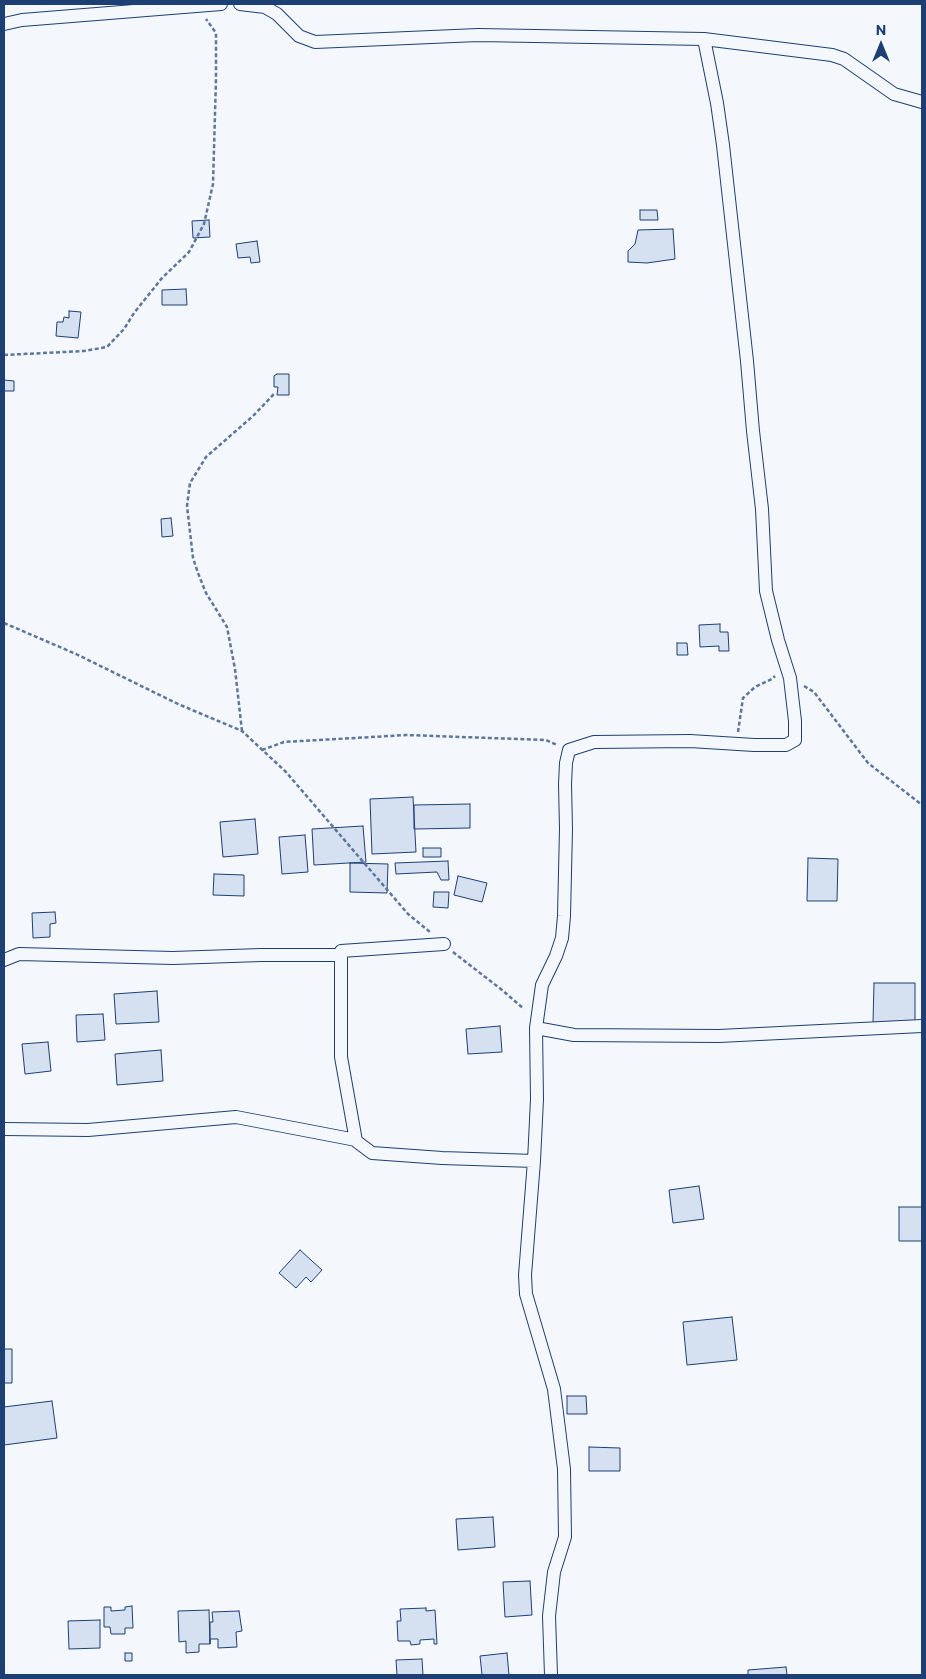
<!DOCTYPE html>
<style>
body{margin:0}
#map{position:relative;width:926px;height:1679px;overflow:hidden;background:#f4f7fb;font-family:Commissioner,sans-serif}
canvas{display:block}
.frame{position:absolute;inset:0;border:5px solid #1d3f73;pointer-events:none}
.north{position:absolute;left:856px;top:20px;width:50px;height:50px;-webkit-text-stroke:4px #f4f7fb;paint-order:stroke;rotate:0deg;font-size:14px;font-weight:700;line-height:20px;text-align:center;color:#1d3f73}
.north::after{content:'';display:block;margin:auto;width:18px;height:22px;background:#1d3f73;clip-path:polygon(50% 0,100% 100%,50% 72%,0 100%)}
</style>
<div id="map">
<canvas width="926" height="1679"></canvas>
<div class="frame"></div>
<div class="north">N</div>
</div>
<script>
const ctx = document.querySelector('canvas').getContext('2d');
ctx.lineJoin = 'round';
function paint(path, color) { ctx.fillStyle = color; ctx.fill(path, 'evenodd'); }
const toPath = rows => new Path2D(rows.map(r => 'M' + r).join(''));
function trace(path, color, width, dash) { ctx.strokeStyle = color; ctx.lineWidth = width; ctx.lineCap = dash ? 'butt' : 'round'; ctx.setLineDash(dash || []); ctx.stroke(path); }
const building = toPath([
 [640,210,657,210,658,220,640,220,640,210],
 [209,220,210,237,193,238,192,221,209,220],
 [673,229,675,259,647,263,628,262,628,251,635,244,638,230,673,229],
 [257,241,260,262,251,263,250,257,238,258,236,244,257,241],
 [186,289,187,305,162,305,162,290,186,289],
 [69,311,81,312,78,338,56,336,57,322,63,322,64,317,69,318,69,311],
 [277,374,289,374,289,395,277,395,278,387,274,387,274,376,277,374],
 [4,380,14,381,14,391,4,391,4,380],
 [171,518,173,536,162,537,161,519,171,518],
 [720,624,720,632,728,632,729,651,719,651,719,646,700,647,699,625,720,624],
 [677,643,687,643,688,655,677,655,677,643],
 [413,797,416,852,372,854,370,799,413,797],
 [470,804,470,828,414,829,414,805,470,804],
 [255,819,258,854,223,857,220,822,255,819],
 [363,826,366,862,314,865,312,829,363,826],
 [305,835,308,872,282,874,279,837,305,835],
 [423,848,441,848,441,857,423,857,423,848],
 [808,858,838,859,837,901,807,901,808,858],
 [448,861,449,880,441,880,437,872,396,874,395,863,448,861],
 [350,863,388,864,387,893,350,892,350,863],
 [214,874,244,875,244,896,213,895,214,874],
 [458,876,487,883,482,902,454,895,458,876],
 [434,892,449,892,448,908,433,907,434,892],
 [55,912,56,923,50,924,50,937,33,938,32,913,55,912],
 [874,983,915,983,915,1023,873,1023,874,983],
 [157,991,159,1022,116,1024,114,994,157,991],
 [103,1014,105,1040,77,1042,76,1015,103,1014],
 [500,1026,502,1052,468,1054,466,1029,500,1026],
 [48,1042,51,1071,25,1074,22,1044,48,1042],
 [161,1050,163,1081,117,1085,115,1054,161,1050],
 [699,1186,704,1219,673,1223,669,1190,699,1186],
 [899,1207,922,1207,922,1241,899,1241,899,1207],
 [300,1250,322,1270,311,1282,306,1277,296,1288,279,1273,300,1250],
 [732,1317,737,1360,687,1365,683,1322,732,1317],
 [4,1349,12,1349,12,1383,4,1383,4,1349],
 [567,1396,586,1396,587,1414,567,1414,567,1396],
 [52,1401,57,1438,4,1445,4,1407,52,1401],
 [589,1447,620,1448,620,1471,589,1471,589,1447],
 [493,1517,495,1547,458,1550,456,1519,493,1517],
 [530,1581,532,1615,505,1617,503,1582,530,1581],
 [132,1606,133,1628,125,1628,125,1634,111,1634,110,1627,104,1627,104,1607,111,1607,111,1611,125,1610,125,1607,132,1606],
 [426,1608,426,1611,435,1610,437,1644,434,1644,434,1639,420,1640,420,1644,411,1645,410,1641,398,1641,397,1621,401,1621,400,1609,426,1608],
 [209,1610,210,1644,199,1644,199,1652,186,1653,186,1641,179,1642,178,1611,209,1610],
 [239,1611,242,1631,236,1632,237,1647,218,1648,218,1639,210,1639,210,1644,210,1622,213,1622,212,1612,239,1611],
 [100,1620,100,1648,69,1649,68,1621,100,1620],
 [125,1653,132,1653,132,1661,125,1661,125,1653],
 [507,1653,509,1675,482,1675,480,1656,507,1653],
 [422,1659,423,1675,397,1675,396,1660,422,1659],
 [786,1667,787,1675,748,1675,748,1670,786,1667]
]);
const path = toPath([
 [4,355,84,351,107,347,124,329,134,313,162,278,189,252,204,224,213,184,216,79,216,33,206,19],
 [4,623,76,654,178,704,242,731,286,772,408,914,430,932],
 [804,686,814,692,868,763,922,805],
 [242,731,235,669,227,627,206,593,198,573,193,558,187,506,190,483,206,457,253,416,274,394],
 [738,732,743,698,755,687,772,679,775,676],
 [262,750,284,742,406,735,546,740,557,745],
 [453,952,502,990,524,1009]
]);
const street = toPath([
 [240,4,265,7,277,14,299,36,315,42,478,35,704,39,832,55,844,59,894,94,922,102],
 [4,24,22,20,221,4],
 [444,944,341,951,341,1057,356,1141,372,1153,442,1158,534,1161],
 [4,960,19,954,173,958,261,955,341,955],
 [536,1028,574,1035,719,1036,922,1026],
 [4,1129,88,1130,236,1117,356,1140],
 [551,1675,549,1616,554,1572,565,1537,564,1469,554,1389,526,1294,525,1275,534,1161,537,1099,536,1028,542,985,556,956,562,938,564,916,566,829,565,784,566,763,569,750,594,742,690,741,754,745,786,745,795,740,795,721,790,678,778,640,766,591,762,509,753,431,747,361,723,145,717,103,704,39]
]);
paint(building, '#d5e0f0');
trace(building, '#1d3f73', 1);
trace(street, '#1d3f73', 14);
trace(path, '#5e769c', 2.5, [4, 2.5]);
trace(street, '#f4f7fb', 12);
</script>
